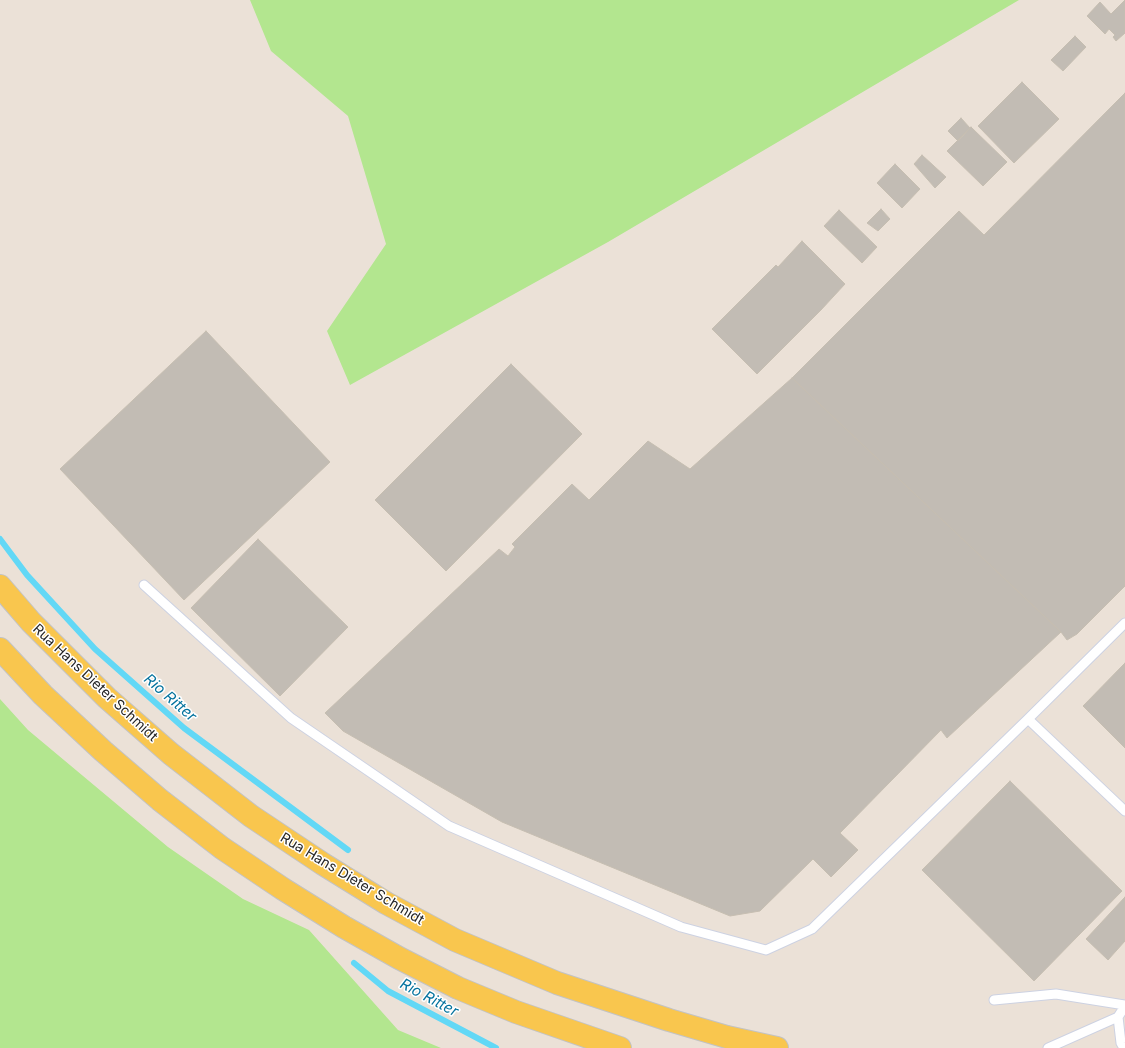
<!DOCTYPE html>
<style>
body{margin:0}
canvas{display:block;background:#ebe1d7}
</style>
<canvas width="1125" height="1048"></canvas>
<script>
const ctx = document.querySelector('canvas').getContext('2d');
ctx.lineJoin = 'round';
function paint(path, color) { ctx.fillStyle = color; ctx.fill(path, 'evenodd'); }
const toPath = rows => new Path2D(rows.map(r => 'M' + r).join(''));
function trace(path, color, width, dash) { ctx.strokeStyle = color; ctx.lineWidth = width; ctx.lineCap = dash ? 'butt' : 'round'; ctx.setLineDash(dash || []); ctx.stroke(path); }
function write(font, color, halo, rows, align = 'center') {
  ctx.font = font + ' Inter,sans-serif'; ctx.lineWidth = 3; ctx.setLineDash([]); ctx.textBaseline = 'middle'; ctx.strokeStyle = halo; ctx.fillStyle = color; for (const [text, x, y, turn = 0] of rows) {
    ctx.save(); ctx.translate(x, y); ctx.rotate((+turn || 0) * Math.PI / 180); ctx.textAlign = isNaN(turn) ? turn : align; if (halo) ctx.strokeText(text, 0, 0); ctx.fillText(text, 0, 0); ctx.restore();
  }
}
const green = toPath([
 [250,0,1019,0,608,242,350,385,327,331,386,244,348,116,271,51],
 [0,699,28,730,168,847,243,899,309,930,398,1030,441,1048,0,1048]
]);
const stream = toPath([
 [0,539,27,575,95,649,184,728,348,850],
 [354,963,388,991,496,1048]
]);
const building = toPath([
 [1125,0,1125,33,1116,41,1113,37,1115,35,1109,29,1105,34,1087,16,1100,2,1111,14,1125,0],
 [1075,36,1086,47,1063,71,1051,60,1075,36],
 [1022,82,1059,119,1014,163,978,126,1022,82],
 [1125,93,1125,586,1077,634,1067,640,1061,632,792,378,959,211,984,235,1125,93],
 [961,118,970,128,958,141,948,131,961,118],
 [971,127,1007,162,983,186,947,151,971,127],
 [922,155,946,177,935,188,914,164,922,155],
 [895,164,920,189,902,208,877,183,895,164],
 [881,209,890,219,878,231,867,223,881,209],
 [839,210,877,247,862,263,824,226,839,210],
 [802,241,845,284,821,310,757,374,712,329,776,265,778,267,802,241],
 [206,331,330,462,184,600,60,469,206,331],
 [511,364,582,434,446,571,375,500,511,364],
 [792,378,1061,632,947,738,941,730,840,833,858,850,831,877,813,859,760,911,730,916,502,822,343,731,325,713,499,549,508,556,515,547,512,544,572,484,589,500,648,441,690,469,792,378],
 [258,539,348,627,280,696,191,608,258,539],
 [1125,663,1125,748,1083,706,1125,663],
 [1010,781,1122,891,1034,981,922,870,1010,781],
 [1125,897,1125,941,1108,960,1086,939,1125,897]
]);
const service = toPath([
 [144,585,291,718,449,826,681,927,766,950,812,929,1028,719,1125,811],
 [1028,719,1125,623],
 [994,1000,1056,994,1125,1005],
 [1118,1017,1121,1043,1124,1048],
 [1048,1048,1118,1017,1125,1006]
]);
const primary = toPath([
 [0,586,31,622,107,698,171,754,251,816,323,864,386,903,455,940,557,983,669,1020,727,1037,777,1048],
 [0,649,43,695,103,751,160,800,222,848,283,889,344,927,399,958,458,988,516,1012,620,1048]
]);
const streetNames = [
 ["Rua Hans Dieter Schmidt",95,683,43],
 ["Rua Hans Dieter Schmidt",352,879,31]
];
const waterNames = [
 ["Rio Ritter",170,698,41],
 ["Rio Ritter",429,998,28]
];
paint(green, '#b3e68f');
trace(stream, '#62d8f6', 6);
paint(building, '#c2bcb4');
trace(building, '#c6beb1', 1);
trace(service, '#cdd2e2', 11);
trace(primary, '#c3c3c3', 24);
trace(service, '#fff', 9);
trace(primary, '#f9c64e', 22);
write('14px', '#272727', '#fff', streetNames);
write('italic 15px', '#05739e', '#fff', waterNames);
</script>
